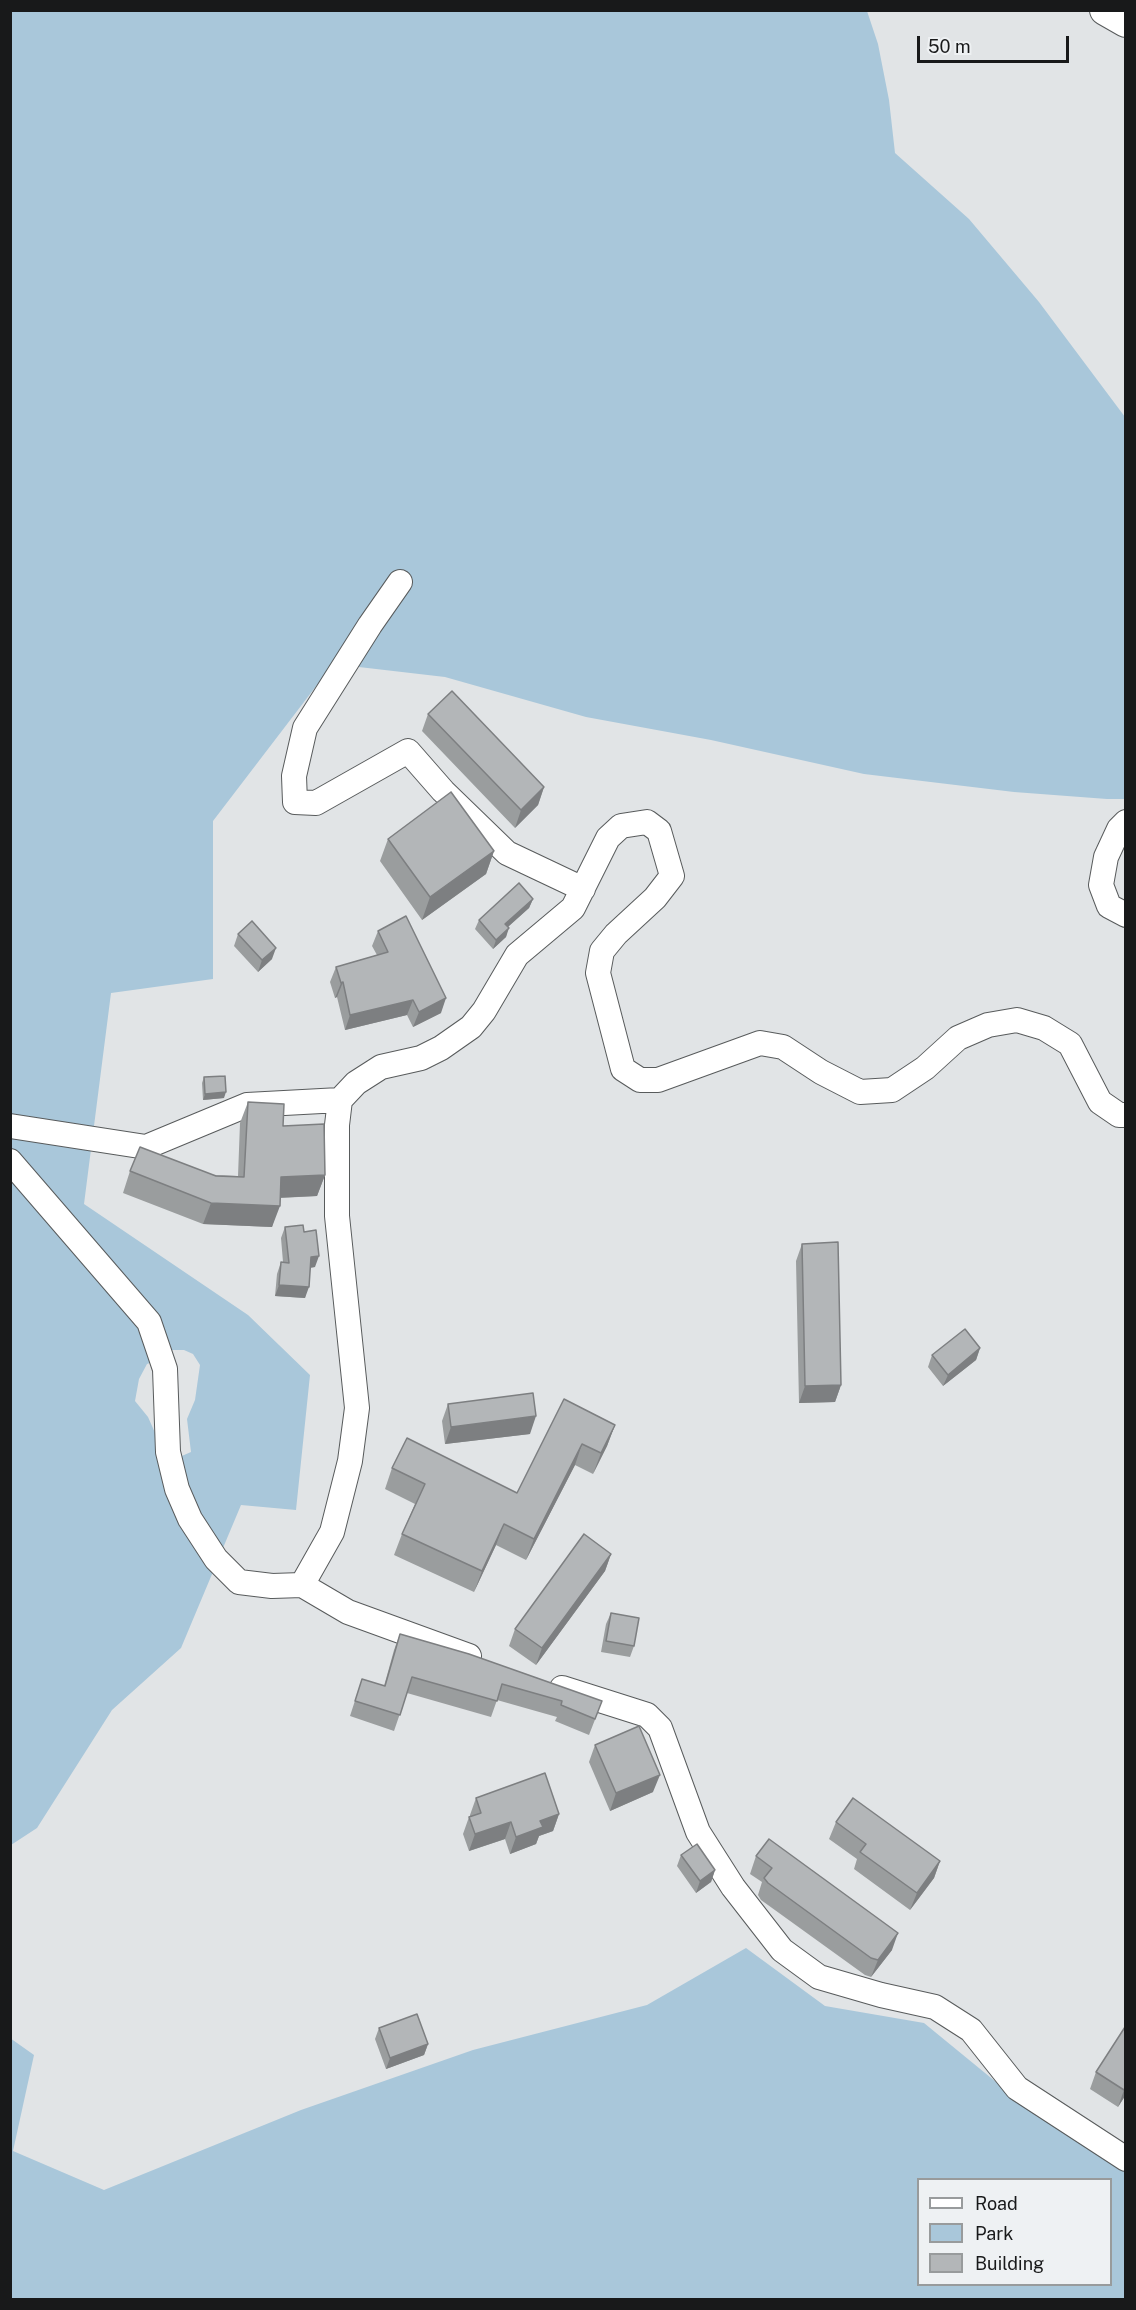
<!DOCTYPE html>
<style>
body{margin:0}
#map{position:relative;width:1136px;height:2310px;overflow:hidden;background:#e1e4e6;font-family:"Public Sans",sans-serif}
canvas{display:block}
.frame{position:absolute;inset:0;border:12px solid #18191a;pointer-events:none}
.legend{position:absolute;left:917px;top:2178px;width:195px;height:108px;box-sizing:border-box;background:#eef1f3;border:2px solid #989b9c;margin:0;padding:8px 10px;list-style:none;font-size:18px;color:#18191a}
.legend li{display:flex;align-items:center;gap:12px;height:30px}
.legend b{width:30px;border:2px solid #989b9c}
.scale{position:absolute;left:917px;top:36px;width:152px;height:27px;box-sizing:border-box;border:3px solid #18191a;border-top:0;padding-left:8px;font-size:18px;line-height:21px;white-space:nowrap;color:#18191a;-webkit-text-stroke:4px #eef1f3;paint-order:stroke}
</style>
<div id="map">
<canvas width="1136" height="2310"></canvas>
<div class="frame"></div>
<ul class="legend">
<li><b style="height:8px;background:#fff"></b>Road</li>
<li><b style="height:16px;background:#a9c7da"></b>Park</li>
<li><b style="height:16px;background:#b3b6b8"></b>Building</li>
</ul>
<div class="scale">50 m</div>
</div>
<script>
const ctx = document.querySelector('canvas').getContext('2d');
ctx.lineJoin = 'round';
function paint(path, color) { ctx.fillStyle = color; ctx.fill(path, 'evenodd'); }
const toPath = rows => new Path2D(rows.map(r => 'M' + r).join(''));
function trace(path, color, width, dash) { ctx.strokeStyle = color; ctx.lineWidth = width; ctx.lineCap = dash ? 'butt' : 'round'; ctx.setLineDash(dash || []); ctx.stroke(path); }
const green = toPath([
 [11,11,867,11,878,44,889,100,895,153,969,219,1039,302,1125,417,1125,799,1107,799,1014,792,864,774,711,740,586,717,445,677,333,664,213,821,213,979,111,993,84,1204,248,1315,310,1375,296,1510,241,1505,181,1648,112,1710,37,1828,11,1845],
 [171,1350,184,1350,193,1354,200,1365,195,1400,187,1419,191,1452,168,1462,148,1417,135,1401,139,1379,147,1364,163,1358],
 [746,1948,825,2006,924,2023,1007,2091,1125,2171,1125,2299,11,2299,10,2038,34,2055,13,2151,104,2190,301,2110,473,2050,647,2005],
 [918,2180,1110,2180,1110,2284,918,2284]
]);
const minor = toPath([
 [400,582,370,625,305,728,294,776,295,802,316,803,408,751,443,791,507,853,583,889],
 [1126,822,1119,829,1106,857,1101,885,1109,906,1126,915],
 [10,1126,146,1147,247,1105,340,1100],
 [10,1161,149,1322,165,1369,168,1452,177,1489,190,1519,216,1559,239,1582,272,1586,302,1585,348,1612,469,1656],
 [302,1585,332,1532,350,1461,357,1408,337,1216,337,1125,340,1100,356,1083,381,1067,421,1058,441,1048,471,1027,484,1011,517,955,573,908,608,838,621,826,647,822,659,831,672,876,655,898,616,934,602,951,598,973,623,1069,640,1080,658,1080,760,1043,783,1047,821,1072,860,1092,892,1090,925,1068,958,1038,988,1025,1017,1020,1044,1028,1070,1044,1100,1102,1119,1115,1126,1115],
 [562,1688,647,1715,660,1728,698,1832,733,1887,782,1950,819,1977,881,1995,935,2007,971,2030,1017,2088,1126,2159]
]);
const tertiary = toPath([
 [1105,10,1126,22]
]);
const wall = toPath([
 [428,714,544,787,538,805,515,828,422,731],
 [388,839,494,851,486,874,422,920,380,861],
 [533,899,529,908,508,927,506,937,493,949,475,929,479,920],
 [378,931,441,1013,413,1027,407,1015,345,1030,337,997,335,998,330,982,336,967,377,955,372,946],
 [238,934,272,959,258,972,234,946],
 [204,1077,224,1098,203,1100,202,1083],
 [248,1102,283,1126,325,1175,317,1196,280,1198,272,1227,203,1224,123,1193,130,1171,238,1176,240,1123],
 [285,1227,304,1232,315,1267,310,1268,305,1298,275,1296,277,1274,281,1262,283,1262,281,1238],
 [802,1244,841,1385,835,1402,799,1403,796,1261],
 [980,1348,976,1360,943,1386,928,1367,932,1355],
 [564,1399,615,1425,607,1446,593,1474,575,1465,526,1560,496,1545,474,1592,394,1555,402,1534,415,1504,385,1489,392,1468,517,1493],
 [448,1404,530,1434,445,1444,442,1421],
 [611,1554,605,1571,536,1665,509,1646,515,1629],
 [611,1613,634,1646,630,1657,601,1652,606,1624],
 [400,1634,469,1654,596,1717,589,1735,555,1721,557,1717,497,1700,491,1717,407,1693,394,1731,350,1716,362,1679,384,1686,394,1650],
 [595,1745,653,1792,610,1811,589,1762],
 [476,1798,559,1814,553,1831,539,1836,536,1844,510,1854,505,1839,469,1851,463,1834,469,1817,470,1816,470,1815],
 [836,1822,940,1861,934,1878,910,1910,854,1869,857,1859,829,1839],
 [681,1855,715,1870,711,1882,696,1893,677,1866],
 [756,1856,892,1950,871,1977,865,1975,761,1900,758,1895,762,1882,750,1874],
 [1125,2027,1125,2096,1118,2107,1090,2089,1096,2072],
 [379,2028,428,2044,424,2055,386,2069,375,2039]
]);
const shadedWall = toPath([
 [544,787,538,805,515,828,521,810],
 [494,851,486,874,422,920,430,897],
 [533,899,529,908,501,933,505,924],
 [509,928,506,937,493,949,496,940],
 [276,948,272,959,258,972,262,960],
 [343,982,337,997,335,998,341,983],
 [446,998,441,1013,413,1027,419,1012],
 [413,1000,407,1015,345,1030,350,1015],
 [226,1092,224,1098,203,1100,205,1094],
 [325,1175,317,1196,273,1198,281,1177],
 [211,1203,280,1206,272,1227,203,1224],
 [319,1256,315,1267,307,1268,311,1257],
 [279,1285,309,1287,305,1298,275,1296],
 [980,1348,976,1360,943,1386,948,1375],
 [841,1385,835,1402,799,1403,805,1386],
 [536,1416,530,1434,445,1444,451,1427],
 [615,1425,607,1446,593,1474,601,1453],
 [582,1444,575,1465,526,1560,534,1539],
 [504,1524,496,1545,474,1592,482,1571],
 [611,1554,605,1571,536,1665,542,1648],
 [660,1775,653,1792,610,1811,616,1793],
 [559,1814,553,1831,539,1836,536,1844,510,1854,516,1837,540,1821],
 [511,1822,505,1839,469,1851,475,1834],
 [940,1861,934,1878,910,1910,917,1893],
 [715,1870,711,1882,696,1893,700,1881],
 [898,1933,892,1950,871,1977,878,1960],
 [428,2044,424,2055,386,2069,390,2058],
 [1125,2088,1125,2096,1118,2107,1124,2090]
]);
const building = toPath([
 [452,691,544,787,521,810,428,714,452,691],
 [451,792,494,851,430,897,388,839,451,792],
 [519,883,533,899,505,924,509,928,496,940,479,920,519,883],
 [406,916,446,998,419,1012,413,1000,350,1015,343,982,341,983,336,967,388,952,378,931,406,916],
 [252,921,276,948,262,960,238,934,252,921],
 [225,1076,226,1092,205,1094,204,1077,225,1076],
 [248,1102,284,1104,283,1126,324,1124,325,1175,281,1177,280,1206,211,1203,130,1171,140,1147,216,1176,244,1177,248,1102],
 [303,1225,304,1232,316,1230,319,1256,311,1257,309,1287,279,1285,281,1262,289,1263,285,1227,303,1225],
 [838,1242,841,1385,805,1386,802,1244,838,1242],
 [965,1329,980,1348,948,1375,932,1355,965,1329],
 [533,1393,536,1416,451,1427,448,1404,533,1393],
 [564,1399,615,1425,601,1453,582,1444,534,1539,504,1524,482,1571,402,1534,425,1484,392,1468,407,1438,517,1493,564,1399],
 [584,1534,611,1554,542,1648,515,1629,584,1534],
 [611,1613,639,1618,634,1646,606,1641,611,1613],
 [400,1634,469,1654,602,1701,595,1719,561,1705,562,1701,502,1684,497,1701,412,1677,400,1715,355,1701,362,1679,385,1686,400,1634],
 [639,1726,660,1775,616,1793,595,1745,639,1726],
 [545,1773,559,1814,540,1821,543,1827,516,1837,511,1822,475,1834,469,1817,481,1813,476,1798,545,1773],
 [853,1798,940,1861,917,1893,860,1852,866,1844,836,1822,853,1798],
 [769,1839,898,1933,878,1960,871,1958,768,1883,764,1878,772,1868,756,1856,769,1839],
 [697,1844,715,1870,700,1881,681,1855,697,1844],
 [417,2014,428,2044,390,2058,379,2028,417,2014],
 [1125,2027,1125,2088,1124,2090,1096,2072,1125,2027]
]);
paint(green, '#a9c7da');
trace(minor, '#585b5c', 26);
trace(tertiary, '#585b5c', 32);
trace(minor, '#fff', 24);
trace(tertiary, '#fff', 30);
paint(wall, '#9a9d9e');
paint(shadedWall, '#7d7f81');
paint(building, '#b3b6b8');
trace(building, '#7d7f81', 1.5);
</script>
